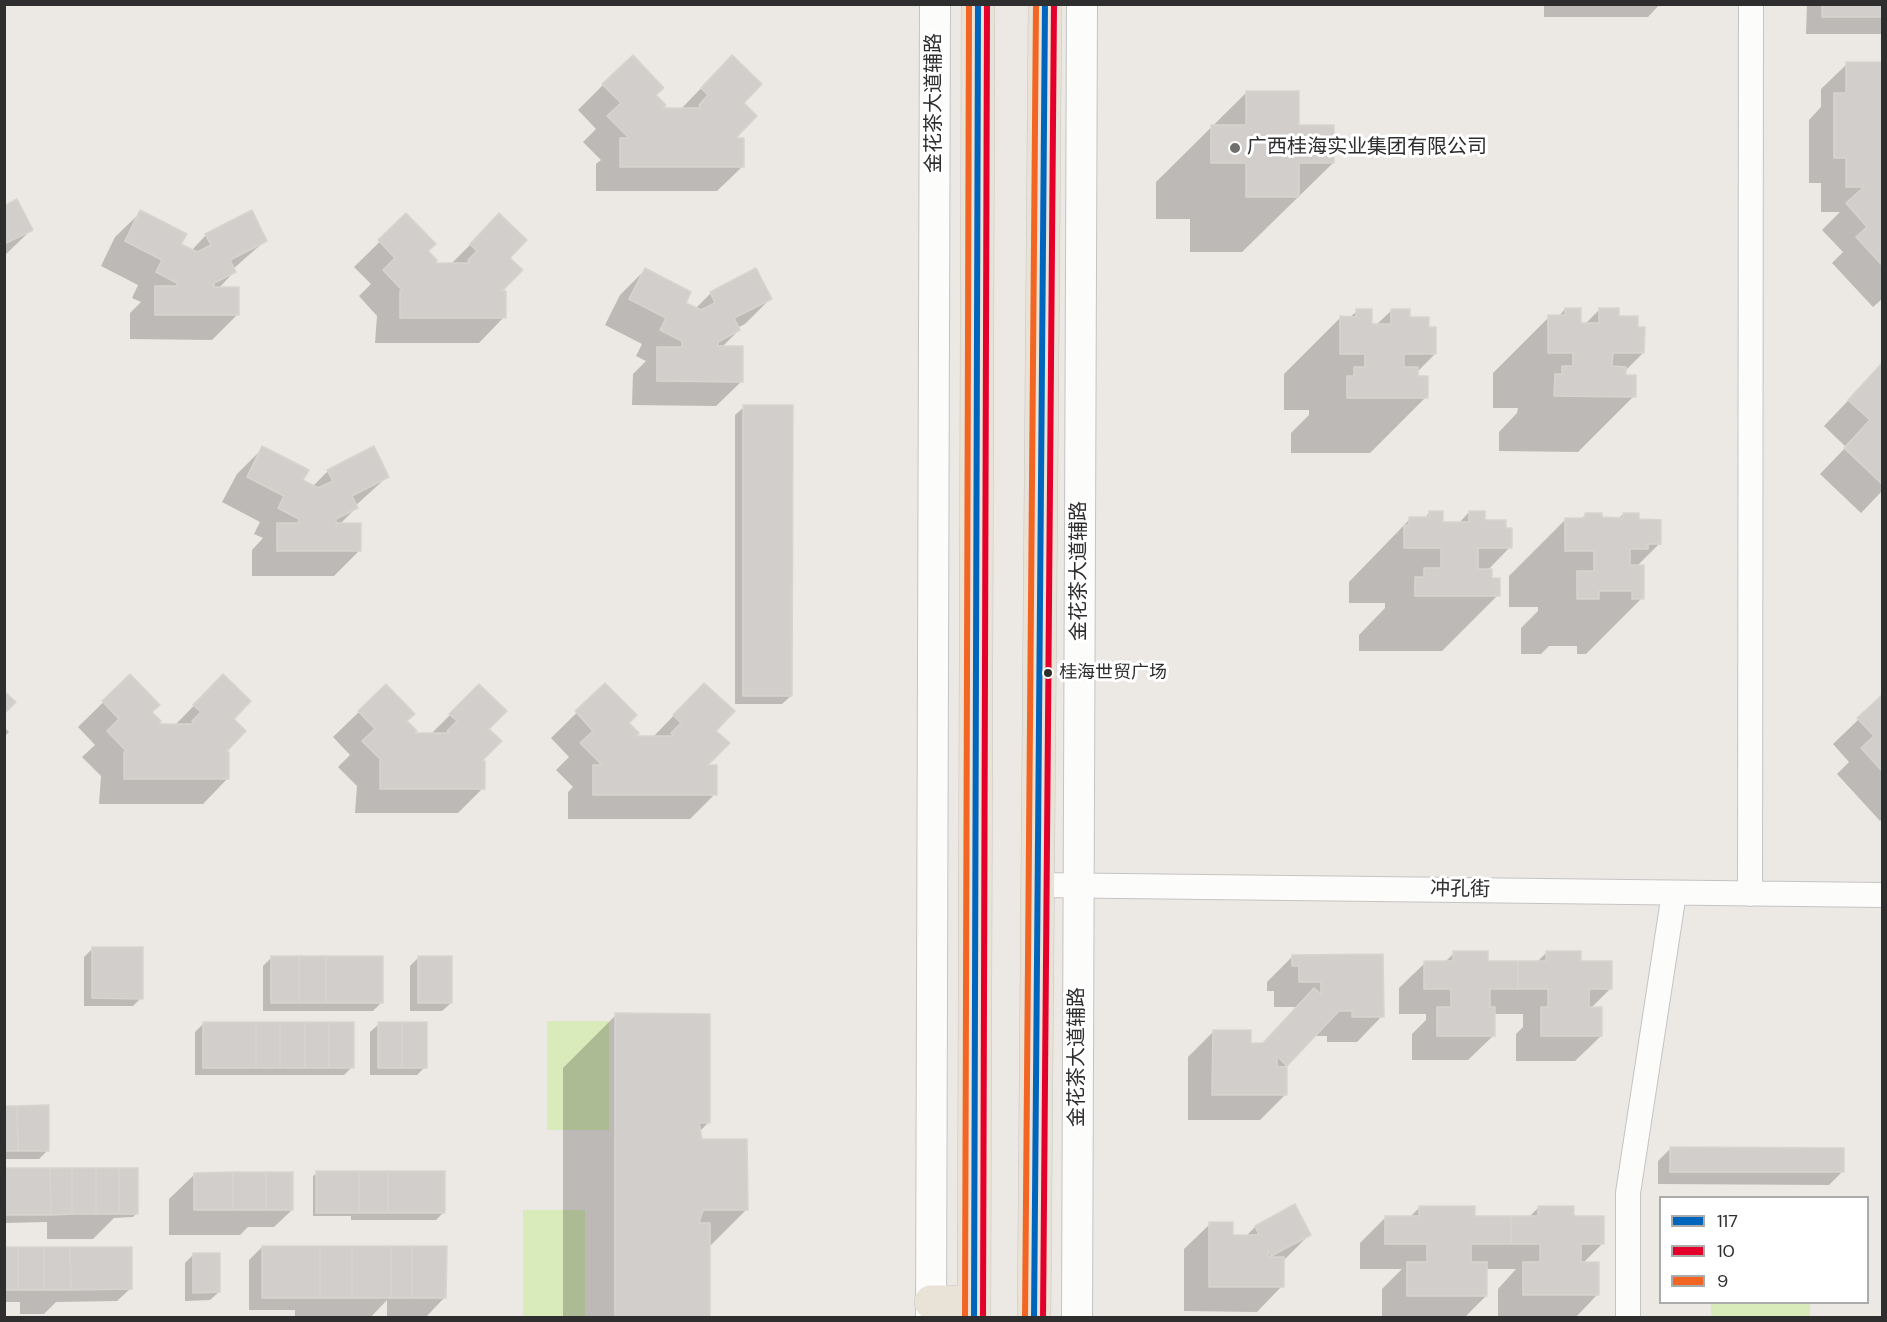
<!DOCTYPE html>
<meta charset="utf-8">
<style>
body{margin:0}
#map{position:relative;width:1887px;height:1322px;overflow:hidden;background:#ece8e4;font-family:"DM Sans",sans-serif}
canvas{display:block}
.frame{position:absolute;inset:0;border:6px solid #2e2e2e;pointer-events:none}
.legend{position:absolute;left:1659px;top:1196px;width:210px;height:108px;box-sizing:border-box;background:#fff;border:2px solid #ababab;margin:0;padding:8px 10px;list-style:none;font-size:18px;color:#2e2e2e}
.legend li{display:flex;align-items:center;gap:12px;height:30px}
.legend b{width:30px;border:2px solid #ababab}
</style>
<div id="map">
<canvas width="1887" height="1322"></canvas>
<div class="frame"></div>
<ul class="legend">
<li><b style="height:8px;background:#0065bd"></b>117</li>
<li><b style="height:8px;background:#e4002b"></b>10</li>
<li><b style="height:8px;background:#f26522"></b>9</li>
</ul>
</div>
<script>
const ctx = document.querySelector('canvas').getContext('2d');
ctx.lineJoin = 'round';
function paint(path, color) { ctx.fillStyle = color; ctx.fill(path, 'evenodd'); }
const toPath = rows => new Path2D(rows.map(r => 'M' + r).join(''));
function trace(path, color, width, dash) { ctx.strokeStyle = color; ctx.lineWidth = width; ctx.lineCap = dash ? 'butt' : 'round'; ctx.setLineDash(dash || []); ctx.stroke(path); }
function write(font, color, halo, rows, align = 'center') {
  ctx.font = font + ' "DM Sans","Noto Sans SC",sans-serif'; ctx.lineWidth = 6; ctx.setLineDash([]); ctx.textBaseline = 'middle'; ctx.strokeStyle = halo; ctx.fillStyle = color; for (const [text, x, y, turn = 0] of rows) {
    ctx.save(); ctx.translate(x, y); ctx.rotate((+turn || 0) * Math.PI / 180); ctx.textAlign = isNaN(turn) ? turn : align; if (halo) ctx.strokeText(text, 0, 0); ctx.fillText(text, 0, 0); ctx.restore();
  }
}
const pitch = toPath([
 [547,1021,609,1021,609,1130,547,1130],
 [523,1210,585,1210,585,1317,523,1317],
 [1711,1303,1810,1303,1810,1317,1711,1317]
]);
const shadow = toPath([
 [1544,4,1660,4,1648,17,1544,17],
 [1882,4,1882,34,1806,34,1807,4],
 [1847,64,1882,64,1882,299,1873,307,1832,263,1843,252,1822,230,1840,212,1821,212,1821,183,1809,183,1809,120,1821,107,1821,89],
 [707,82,741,103,732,139,743,166,717,191,596,191,596,164,601,160,583,142,596,129,578,110,603,85,654,95,660,109,681,109],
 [1246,93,1297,126,1333,163,1242,252,1190,252,1190,219,1156,219,1156,182],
 [4,207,31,230,4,256],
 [141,212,179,245,191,251,206,235,266,240,233,269,234,272,218,289,237,315,212,340,130,339,130,313,141,302,132,298,138,285,101,266,115,237],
 [406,216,432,264,451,264,499,216,508,258,499,292,504,317,479,343,375,343,377,316,359,296,371,284,354,267],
 [645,270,684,303,695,309,711,293,770,299,745,324,737,328,739,330,721,348,742,381,716,406,632,405,633,374,646,361,636,356,642,344,605,325,620,295],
 [1565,309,1579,324,1585,324,1600,309,1636,328,1643,353,1625,371,1624,376,1634,396,1578,452,1499,451,1499,432,1517,413,1518,408,1493,408,1493,373,1549,317,1558,317],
 [1357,311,1371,325,1376,325,1391,311,1428,329,1435,354,1417,372,1426,397,1370,453,1291,453,1291,433,1309,415,1309,410,1284,410,1284,374,1340,318,1349,318],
 [1882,365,1882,491,1861,513,1820,474,1846,447,1824,426],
 [744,407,791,696,782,704,735,704,735,415],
 [263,448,301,481,312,487,328,471,387,477,355,506,356,508,339,525,359,551,334,576,252,576,252,550,263,538,254,534,260,522,222,502,237,474],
 [1430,512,1442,523,1459,523,1469,512,1510,547,1487,571,1498,595,1442,651,1359,651,1359,635,1385,608,1385,603,1349,603,1349,582,1410,519,1424,519],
 [1586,514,1600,519,1618,519,1623,514,1637,521,1660,543,1636,567,1642,598,1586,654,1577,654,1577,646,1549,646,1541,654,1521,654,1521,628,1538,611,1538,607,1509,607,1509,576,1565,520,1580,520],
 [130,676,156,725,175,725,223,676,232,719,223,753,228,778,203,804,99,804,101,776,82,757,95,745,78,727],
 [605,685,633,737,653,737,679,710,714,731,705,767,715,794,690,819,568,819,568,792,573,787,556,770,569,757,551,738],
 [386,686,411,735,430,735,479,686,487,729,478,763,483,788,458,813,355,813,357,786,338,767,350,755,333,737],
 [1882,697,1882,819,1880,821,1837,774,1849,762,1833,744],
 [4,727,9,732,4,737],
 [93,948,141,998,133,1006,84,1006,84,957],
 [1454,953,1487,963,1536,963,1546,953,1579,963,1610,989,1590,1009,1601,1036,1575,1061,1516,1061,1516,1034,1523,1027,1523,1014,1494,1014,1494,1035,1468,1060,1412,1060,1412,1034,1426,1020,1426,1014,1399,1014,1399,988,1425,963,1444,963],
 [1293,956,1382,1016,1357,1042,1327,1042,1327,1036,1314,1036,1283,1068,1286,1094,1260,1120,1188,1120,1188,1057,1213,1032,1249,1044,1262,1044,1298,1007,1274,1007,1274,991,1267,991,1267,982],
 [272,957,381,1003,373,1011,263,1011,263,966],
 [418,958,451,1003,442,1011,410,1011,410,966],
 [616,1015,709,1122,699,1132,701,1140,746,1210,709,1247,709,1318,563,1318,563,1068],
 [204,1023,352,1067,344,1075,195,1075,195,1032],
 [379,1024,425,1067,417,1075,370,1075,370,1032],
 [4,1107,48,1150,39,1159,4,1159],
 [1671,1148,1842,1172,1829,1185,1658,1184,1658,1161],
 [4,1170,137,1213,133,1217,114,1218,93,1239,47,1239,47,1222,4,1223],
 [317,1173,444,1212,436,1220,351,1220,351,1216,313,1216,313,1176],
 [195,1174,292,1210,274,1227,248,1227,240,1235,169,1235,169,1199],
 [1420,1207,1473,1218,1528,1218,1539,1207,1572,1218,1603,1243,1582,1264,1597,1295,1575,1318,1498,1318,1498,1289,1516,1269,1486,1269,1486,1296,1464,1318,1382,1318,1382,1289,1402,1269,1360,1269,1360,1243,1385,1218,1409,1218],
 [1210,1224,1232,1236,1246,1236,1255,1227,1309,1235,1284,1260,1282,1286,1257,1312,1184,1311,1184,1249],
 [262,1247,445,1297,425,1318,387,1318,387,1300,370,1318,295,1318,295,1310,249,1310,249,1260],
 [4,1249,130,1289,117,1301,56,1302,44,1314,20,1314,20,1302,4,1302],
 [193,1255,219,1292,210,1300,185,1301,185,1263]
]);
const building = toPath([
 [1822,4,1882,4,1882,17,1822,17,1822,4],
 [633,55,664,88,656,95,666,105,663,108,701,108,699,105,708,95,701,88,732,55,762,84,744,103,757,116,736,138,744,138,744,167,620,167,620,138,629,138,607,116,621,103,602,84,633,55],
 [1846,62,1882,62,1882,265,1856,237,1867,227,1846,203,1864,187,1846,187,1846,158,1834,158,1834,93,1846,93,1846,62],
 [1246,91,1299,91,1299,125,1334,125,1334,163,1299,163,1299,197,1246,197,1246,163,1211,163,1211,125,1246,125,1246,91],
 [17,199,33,230,4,244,4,206,17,199],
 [140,210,187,234,181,244,197,252,211,245,205,234,252,210,267,241,230,260,236,272,214,283,214,287,239,287,239,315,155,315,155,286,177,286,177,283,156,272,162,260,125,241,140,210],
 [406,213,436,244,428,251,437,260,435,263,470,263,468,260,477,251,470,244,499,213,527,240,510,258,523,270,502,291,506,291,506,318,400,318,400,291,403,291,383,270,395,258,378,240,406,213],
 [645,268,691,292,686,303,701,310,715,303,710,292,756,268,772,299,734,318,740,330,718,342,718,346,743,346,743,382,657,381,657,347,682,347,682,341,660,330,666,318,629,299,645,268],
 [1565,308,1581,308,1581,323,1599,323,1599,308,1619,308,1619,316,1638,316,1638,327,1645,327,1644,353,1613,353,1612,366,1626,367,1626,375,1636,375,1636,397,1554,396,1555,374,1562,374,1562,366,1573,366,1573,353,1548,353,1548,315,1565,315,1565,308],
 [1356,309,1372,309,1372,324,1391,324,1391,309,1410,309,1410,317,1429,317,1429,327,1436,327,1436,354,1404,354,1404,367,1418,367,1418,376,1428,376,1428,398,1347,398,1347,376,1354,376,1354,367,1365,367,1365,354,1340,354,1340,316,1356,317,1356,309],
 [1882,363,1882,484,1844,448,1870,420,1848,400,1882,363],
 [743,405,793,405,792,696,743,696,743,405],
 [262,446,309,470,303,480,318,488,333,481,327,470,374,446,389,477,352,496,358,508,336,519,336,523,361,523,361,551,277,551,277,523,299,523,299,519,278,508,284,496,247,477,262,446],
 [1429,511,1443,511,1443,522,1469,522,1469,511,1485,511,1485,520,1506,520,1506,528,1512,528,1512,548,1478,548,1478,569,1492,569,1492,578,1500,578,1500,596,1415,596,1415,577,1424,577,1424,568,1441,568,1441,548,1404,548,1404,525,1409,525,1409,517,1429,517,1429,511],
 [1585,513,1602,513,1602,517,1623,518,1623,513,1639,513,1639,519,1661,520,1661,544,1648,544,1648,549,1630,549,1630,565,1644,565,1644,599,1632,599,1632,591,1599,591,1599,599,1577,599,1577,571,1594,571,1594,551,1565,551,1565,518,1585,518,1585,513],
 [130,674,160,705,152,712,161,721,159,724,194,724,192,721,201,712,193,705,223,674,251,701,234,719,246,731,226,752,229,752,229,779,124,779,124,752,127,752,107,731,119,719,102,701,130,674],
 [605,683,637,715,629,723,639,733,636,736,674,736,671,733,681,723,673,715,704,683,735,711,716,731,730,743,708,765,717,765,717,795,593,795,593,765,602,765,580,743,593,731,575,711,605,683],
 [386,684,415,714,407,721,417,731,414,733,450,733,447,731,457,721,449,714,479,684,507,711,489,729,502,741,482,761,485,761,485,789,380,789,380,761,382,761,362,741,375,729,358,711,386,684],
 [4,691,16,702,4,714,4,691],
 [1882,695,1882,771,1861,748,1874,736,1857,718,1882,695],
 [92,947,143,947,143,999,92,998,92,947],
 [1453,951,1488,951,1488,961,1518,961,1518,989,1490,989,1490,1007,1495,1007,1495,1036,1437,1036,1437,1007,1451,1007,1451,989,1424,989,1424,961,1453,961,1453,951],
 [1546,951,1581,951,1581,961,1612,961,1612,989,1589,989,1589,1007,1602,1007,1602,1036,1541,1036,1541,1007,1548,1007,1548,989,1518,989,1518,961,1546,961,1546,951],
 [1383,954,1384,1017,1352,1017,1352,1011,1339,1011,1287,1066,1277,1056,1277,1067,1287,1067,1287,1095,1212,1095,1213,1030,1251,1030,1251,1043,1263,1043,1314,988,1321,994,1321,982,1299,982,1299,966,1292,966,1292,955,1383,954],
 [271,956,299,956,299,1003,271,1003,271,956],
 [299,956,326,956,326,1003,299,1003,299,956],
 [326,956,383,956,383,1003,326,1003,326,956],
 [418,956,452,956,452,1003,418,1003,418,956],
 [615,1013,710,1014,710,1123,699,1123,702,1139,747,1139,748,1210,703,1210,699,1223,710,1223,710,1318,615,1318,615,1013],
 [203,1022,256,1022,256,1068,203,1068,203,1022],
 [256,1022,280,1022,280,1068,256,1068,256,1022],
 [280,1022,305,1022,305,1068,280,1068,280,1022],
 [305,1022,329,1022,329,1068,305,1068,305,1022],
 [329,1022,354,1022,354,1068,329,1068,329,1022],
 [378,1022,402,1022,402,1068,378,1068,378,1022],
 [402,1022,427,1022,427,1068,402,1068,402,1022],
 [49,1105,49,1151,18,1151,17,1106,49,1105],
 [4,1106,17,1106,18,1151,4,1151,4,1106],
 [1670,1147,1844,1148,1844,1172,1670,1172,1670,1147],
 [4,1168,50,1168,51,1215,4,1215,4,1168],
 [50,1168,72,1168,72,1214,51,1215,50,1168],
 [72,1168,96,1168,96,1214,72,1214,72,1168],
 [96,1168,119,1168,119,1214,96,1214,96,1168],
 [119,1168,138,1168,138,1214,119,1214,119,1168],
 [316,1171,359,1171,359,1213,316,1213,316,1171],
 [359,1171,388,1171,388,1213,359,1213,359,1171],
 [388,1171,445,1171,445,1213,388,1213,388,1171],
 [233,1172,266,1172,266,1210,233,1210,233,1172],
 [233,1172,233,1210,194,1210,194,1173,233,1172],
 [266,1172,293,1172,293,1210,266,1210,266,1172],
 [1295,1204,1311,1235,1271,1256,1268,1250,1268,1257,1284,1257,1284,1287,1209,1287,1209,1222,1233,1222,1233,1235,1259,1235,1255,1226,1295,1204],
 [1419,1206,1475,1206,1475,1216,1511,1216,1511,1244,1471,1244,1471,1262,1487,1262,1487,1296,1407,1296,1407,1262,1427,1262,1427,1244,1385,1244,1385,1216,1419,1216,1419,1206],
 [1538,1206,1574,1206,1574,1216,1604,1216,1604,1244,1581,1244,1581,1262,1599,1262,1599,1295,1523,1295,1523,1262,1540,1262,1540,1244,1511,1244,1511,1216,1538,1216,1538,1206],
 [262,1246,320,1246,320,1298,262,1298,262,1246],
 [320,1246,352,1246,352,1298,320,1298,320,1246],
 [352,1246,391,1246,391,1298,352,1298,352,1246],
 [391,1246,412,1246,412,1298,391,1298,391,1246],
 [412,1246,447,1246,446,1298,412,1298,412,1246],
 [4,1247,18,1247,18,1290,4,1290,4,1247],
 [18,1247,44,1247,44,1290,18,1290,18,1247],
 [44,1247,70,1247,71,1290,44,1290,44,1247],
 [70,1247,132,1247,132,1289,71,1290,70,1247],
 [193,1253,220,1253,220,1292,193,1293,193,1253]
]);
const minor = toPath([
 [1037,885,1882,895],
 [1750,894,1751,4],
 [1628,1318,1628,1193,1674,893]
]);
const tertiary = toPath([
 [931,1318,935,4],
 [1077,1318,1082,4]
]);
const trunk = toPath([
 [931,1302,974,1302],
 [974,1318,978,4],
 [1034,1318,1045,4]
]);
const bus1 = toPath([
 [974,1318,978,4],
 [1034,1318,1045,4]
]);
const bus2 = toPath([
 [983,1318,987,4],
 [1043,1318,1054,4]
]);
const bus3 = toPath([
 [965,1318,969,4],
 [1025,1318,1036,4]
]);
const markers = [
 [1235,148,6,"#706f6e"],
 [1048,673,5,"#2e2e2e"]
];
const busNames = [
 ["桂海世贸广场",1059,673]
];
const streetNames = [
 ["金花茶大道辅路",935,103,-90],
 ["金花茶大道辅路",1080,571,-90],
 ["冲孔街",1460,890,1],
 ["金花茶大道辅路",1078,1057,-90]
];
const poiNames = [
 ["广西桂海实业集团有限公司",1247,148]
];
paint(pitch, '#d9eabb');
paint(shadow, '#0003');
paint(building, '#d1cecb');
trace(building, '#d7d4d0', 1.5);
trace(minor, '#c5c4c5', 26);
trace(tertiary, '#c5c4c5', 32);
trace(trunk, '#c6c5c4', 34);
trace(minor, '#fcfcfb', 24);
trace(tertiary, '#fcfcfb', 30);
trace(trunk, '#e9e2d6', 33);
trace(bus1, '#0065bd', 6);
trace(bus2, '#e4002b', 6);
trace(bus3, '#f26522', 6);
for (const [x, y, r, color] of markers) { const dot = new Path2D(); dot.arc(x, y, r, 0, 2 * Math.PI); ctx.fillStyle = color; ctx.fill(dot); trace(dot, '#fff', 2); }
write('18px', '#2e2e2e', '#fff', busNames, 'left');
write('20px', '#2e2e2e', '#fff', streetNames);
write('20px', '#2e2e2e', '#fff', poiNames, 'left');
</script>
